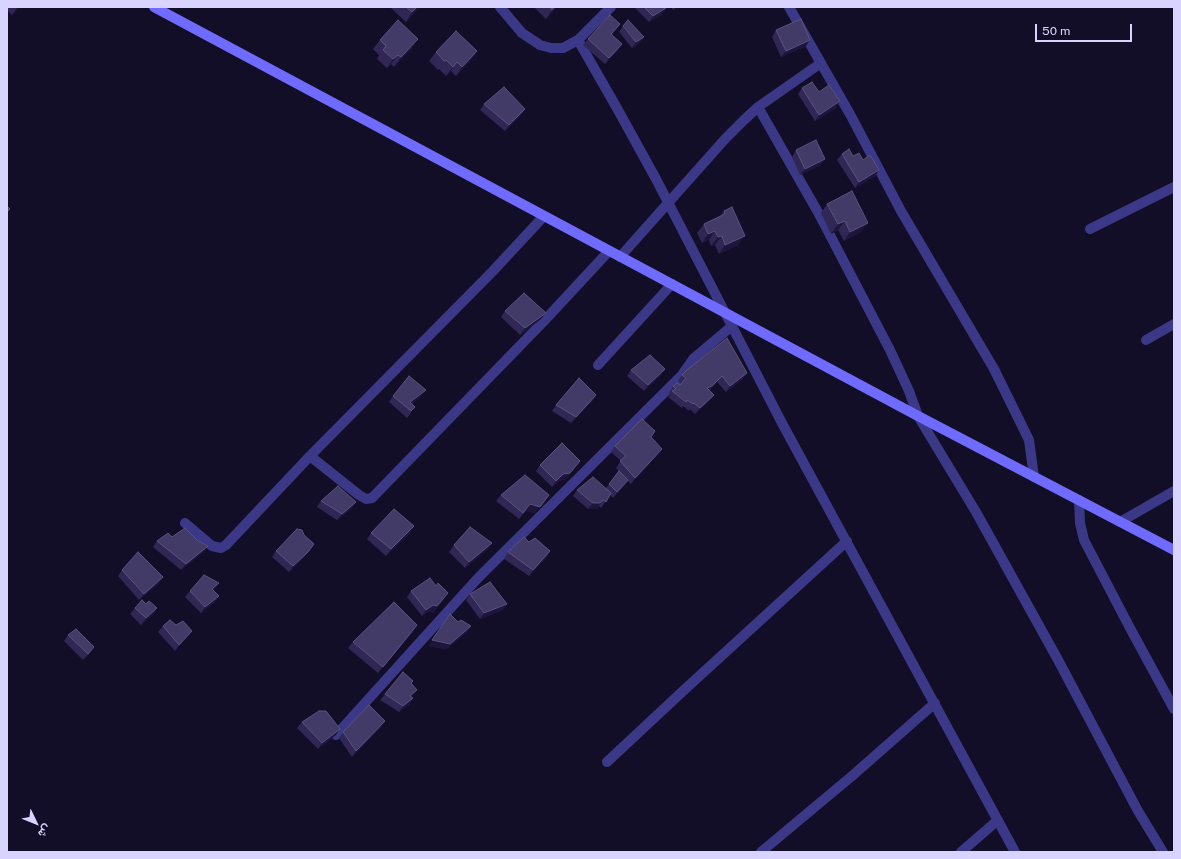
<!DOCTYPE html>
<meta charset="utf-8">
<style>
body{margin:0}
#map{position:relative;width:1181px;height:859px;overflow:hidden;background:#130e27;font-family:"Public Sans",Vazirmatn,sans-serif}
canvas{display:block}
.frame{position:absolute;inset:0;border:8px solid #d9d4ff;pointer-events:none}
.north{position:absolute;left:16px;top:803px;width:40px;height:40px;-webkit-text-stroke:3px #130e27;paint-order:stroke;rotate:133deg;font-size:11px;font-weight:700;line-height:16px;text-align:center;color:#d9d4ff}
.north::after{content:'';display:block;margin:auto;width:14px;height:18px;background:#d9d4ff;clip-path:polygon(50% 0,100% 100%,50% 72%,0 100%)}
.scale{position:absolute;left:1035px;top:24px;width:97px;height:18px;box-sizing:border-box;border:2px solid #d9d4ff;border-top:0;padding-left:5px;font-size:12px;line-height:14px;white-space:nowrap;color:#d9d4ff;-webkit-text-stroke:3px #130e27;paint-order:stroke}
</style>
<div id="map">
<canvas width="1181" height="859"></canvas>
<div class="frame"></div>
<div class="north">ش</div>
<div class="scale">50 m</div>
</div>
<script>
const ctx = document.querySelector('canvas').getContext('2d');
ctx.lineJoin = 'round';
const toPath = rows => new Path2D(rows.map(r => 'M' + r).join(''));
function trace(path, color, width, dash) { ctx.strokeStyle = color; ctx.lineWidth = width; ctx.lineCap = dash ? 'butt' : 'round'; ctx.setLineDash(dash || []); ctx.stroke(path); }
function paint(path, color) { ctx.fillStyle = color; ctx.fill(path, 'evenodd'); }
const street = toPath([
 [500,7,522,33,540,45,551,48,563,48,578,40,611,7],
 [789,7,851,116,901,211,994,369,1029,440,1034,477],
 [578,40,618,110,656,179,783,425,1015,852],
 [758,107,819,214,890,350,909,391,918,416,976,512,1057,658,1138,811,1163,852],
 [1090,229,1174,187],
 [620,257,725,139,744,120,758,107,821,63],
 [1146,340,1174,324],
 [598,365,672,284],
 [310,456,359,495,366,499,372,498,544,321,609,251],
 [1079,500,1080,523,1084,540,1130,628,1174,709],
 [1120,522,1174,491],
 [185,523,212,546,221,548,226,545,310,456,492,272,544,216],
 [336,735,478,578,682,375,694,358,732,326],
 [607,762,683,691,847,541],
 [761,852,852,776,935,703],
 [961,852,998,820]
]);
const secondary = toPath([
 [154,7,918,416,1174,550]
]);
const wall = toPath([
 [7,7,20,7,12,15,7,10],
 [390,7,420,7,406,22],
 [534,7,557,7,546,19],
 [634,7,665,7,666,8,661,15,649,22],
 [671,7,677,7,673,10],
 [620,24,612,35,622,44,618,50,605,64,583,45,588,39],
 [623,26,639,44,632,48,619,32],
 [776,30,806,46,781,57,772,37],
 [380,40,412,48,394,67,391,64,387,68,377,59,379,55,373,49],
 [477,51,470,61,456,76,451,71,446,76,439,69,438,70,429,61,436,52],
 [802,88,819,92,836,108,815,121,798,94],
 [484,104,525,109,521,115,505,131,480,110],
 [796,150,821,165,800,175,792,157],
 [842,154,853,156,863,160,879,170,875,176,855,188,837,160],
 [827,204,861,232,844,241,838,230,831,234,821,213],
 [724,211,738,245,719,254,715,245,711,246,709,240,702,243,697,233,704,224,720,216],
 [505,311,546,313,541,319,520,335,501,317],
 [727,338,743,379,726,392,717,382,710,390,714,395,709,401,695,414,690,409,689,411,683,406,682,408,668,397,670,394,669,393,673,386,680,385,681,384,678,381,682,375],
 [665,369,661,375,644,391,627,376,631,370],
 [596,395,592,401,571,423,552,411,556,405],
 [393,396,421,396,412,404,411,413,407,418,389,402],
 [651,437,657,455,631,484,628,481,624,486,613,498,610,495,601,508,599,506,596,509,588,509,573,496,577,490,606,488,609,484,621,474,616,468,621,461,611,452,615,446],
 [580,461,566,479,559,481,552,487,536,471,540,465],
 [501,495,535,513,526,511,519,519,496,501],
 [321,501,352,508,337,520,317,507],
 [371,533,410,533,386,556,367,539],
 [172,537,198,541,208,546,203,552,181,570,153,547,157,541],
 [529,542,550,551,546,558,529,576,504,559,508,552],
 [454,545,488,549,465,568,449,552],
 [310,550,303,558,289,572,272,557,276,551],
 [122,570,159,583,139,600,118,576],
 [219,583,213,590,219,596,215,602,201,613,185,597,190,591],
 [436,586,448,593,433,613,429,611,422,616,407,597,411,591],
 [470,594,503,610,480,619,466,600],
 [146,604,157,608,153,614,141,625,130,614,135,608],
 [417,625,413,632,378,673,348,648,353,642],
 [163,626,187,637,175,651,158,632],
 [68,635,90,653,83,660,64,641],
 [385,694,412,696,411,697,413,698,409,705,399,712,380,700],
 [302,722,336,735,318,749,297,728],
 [381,727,352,757,339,738,343,732]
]);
const shadedWall = toPath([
 [18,7,20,7,12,15,16,9],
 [417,7,420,7,406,22,412,12],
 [555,7,557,7,546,19,552,10],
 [666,8,661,15,649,22,653,16],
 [620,24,615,31,606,40,611,34],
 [644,37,639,44,632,48,636,42],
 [418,39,412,48,394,67,401,57],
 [810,40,806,46,781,57,786,51],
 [622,44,618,50,605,64,609,58],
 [477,51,470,61,456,76,462,67],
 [398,55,391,64,387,68,393,59],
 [457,62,451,71,446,76,453,67],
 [840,101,836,108,815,121,819,115],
 [525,109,521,115,505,131,509,125],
 [825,159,821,165,800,175,805,169],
 [879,170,875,176,855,188,859,182],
 [845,221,838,230,831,234,838,224],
 [868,223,861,232,844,241,850,232],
 [715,231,709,240,702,243,708,234],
 [722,236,715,245,711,246,718,237],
 [745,236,738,245,719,254,725,245],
 [546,313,541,319,520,335,525,328],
 [665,369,661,375,644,391,648,385],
 [747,373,743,379,726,392,730,386],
 [722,376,717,382,708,392,707,388],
 [426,390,421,396,406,409,410,402],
 [596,395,592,401,571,423,576,417],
 [714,395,709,401,695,414,700,408],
 [662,449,657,455,631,484,635,478],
 [580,461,566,479,559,481,552,487,556,481],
 [628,480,624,486,613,498,617,492],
 [549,495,535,513,526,511,519,519,530,504],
 [603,500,596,509,588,509,593,503],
 [356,502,352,508,337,520,342,514],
 [414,526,410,533,386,556,391,549],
 [492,543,488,549,465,568,469,562],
 [314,544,303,558,289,572,293,566],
 [208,546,203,552,181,570,186,564],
 [550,551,546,558,529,576,533,570],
 [163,577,159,583,139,600,144,594],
 [219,583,214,589,208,595,212,589],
 [448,593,433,613,429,611,422,616,426,610],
 [219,596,215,602,201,613,205,607],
 [507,604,503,610,480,619,484,613],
 [157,608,153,614,141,625,146,618],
 [417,625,413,632,378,673,383,667],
 [471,626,467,632,446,650,428,646,432,640],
 [192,631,187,637,175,651,179,645],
 [94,647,90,653,83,660,88,654],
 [417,690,412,696,406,702,410,696],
 [413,698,409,705,399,712,403,706],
 [385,721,381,727,352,757,356,751],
 [340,729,336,735,318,749,322,743]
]);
const building = toPath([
 [406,7,417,7,412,12,406,7],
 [550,7,555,7,552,10,550,7],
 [644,7,665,7,666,8,653,16,644,7],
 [610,15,620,24,611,34,622,44,609,58,588,39,610,15],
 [801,19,810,40,786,51,776,30,801,19],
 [398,20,418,39,401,57,398,55,393,59,383,50,386,46,380,40,398,20],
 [628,20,644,37,636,42,623,26,628,20],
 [456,31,477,51,462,67,457,62,453,67,446,60,444,61,436,52,456,31],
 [812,82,819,92,829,85,840,101,819,115,802,88,812,82],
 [504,87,525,109,509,125,484,104,504,87],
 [816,140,825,159,805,169,796,150,816,140],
 [849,149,853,156,859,153,863,160,870,155,879,170,859,182,842,154,849,149],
 [852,191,868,223,850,232,845,221,838,224,827,204,852,191],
 [7,206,10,209,7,212,7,206],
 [732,207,745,236,725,245,722,236,718,237,715,231,708,234,704,224,725,214,724,211,732,207],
 [524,293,546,313,525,328,505,311,524,293],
 [727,338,747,373,730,386,722,376,712,386,707,388,714,395,700,408,694,403,693,404,687,400,686,402,672,391,676,389,673,386,677,383,680,385,686,378,682,375,687,370,727,338],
 [650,355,665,369,648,385,631,370,650,355],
 [409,376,426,390,410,402,415,407,411,411,393,396,409,376],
 [579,378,596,395,576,417,556,405,579,378],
 [642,419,655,431,651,437,662,449,635,478,620,461,626,456,615,446,642,419],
 [562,443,580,461,570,473,563,474,556,481,540,465,562,443],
 [619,471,628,480,617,492,609,484,619,471],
 [525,475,549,495,540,507,530,504,523,513,501,495,525,475],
 [593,477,611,493,606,502,603,500,600,503,593,503,577,490,593,477],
 [338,486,356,502,342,514,321,501,338,486],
 [394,509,414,526,391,549,371,533,394,509],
 [470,527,492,543,469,562,454,545,470,527],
 [185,528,198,541,208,546,186,564,157,541,168,533,172,537,185,528],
 [297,529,302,530,304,535,314,544,308,552,293,566,276,551,297,529],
 [524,537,529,542,535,538,550,551,533,570,508,552,524,537],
 [138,552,163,577,144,594,122,570,138,552],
 [204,575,219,583,212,589,219,596,205,607,190,591,204,575],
 [430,578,436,586,438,583,448,593,437,606,433,605,426,610,411,591,430,578],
 [490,582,507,604,484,613,470,594,490,582],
 [142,600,146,604,149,601,157,608,146,618,135,608,142,600],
 [394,602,417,625,383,667,353,642,394,602],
 [450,614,458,622,461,620,471,626,450,644,432,640,450,614],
 [170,620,176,625,183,621,192,631,179,645,163,626,170,620],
 [76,629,94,647,88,654,68,635,76,629],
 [403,672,413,681,411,683,417,690,410,696,413,698,403,706,385,694,403,672],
 [369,705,385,721,356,751,343,732,369,705],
 [319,711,326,711,340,729,322,743,302,722,319,711]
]);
trace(street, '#3b3887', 10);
trace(secondary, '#6f6bff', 10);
paint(wall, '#302755');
paint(shadedWall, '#1d153b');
paint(building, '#423a67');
trace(building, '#5a527f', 1);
</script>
